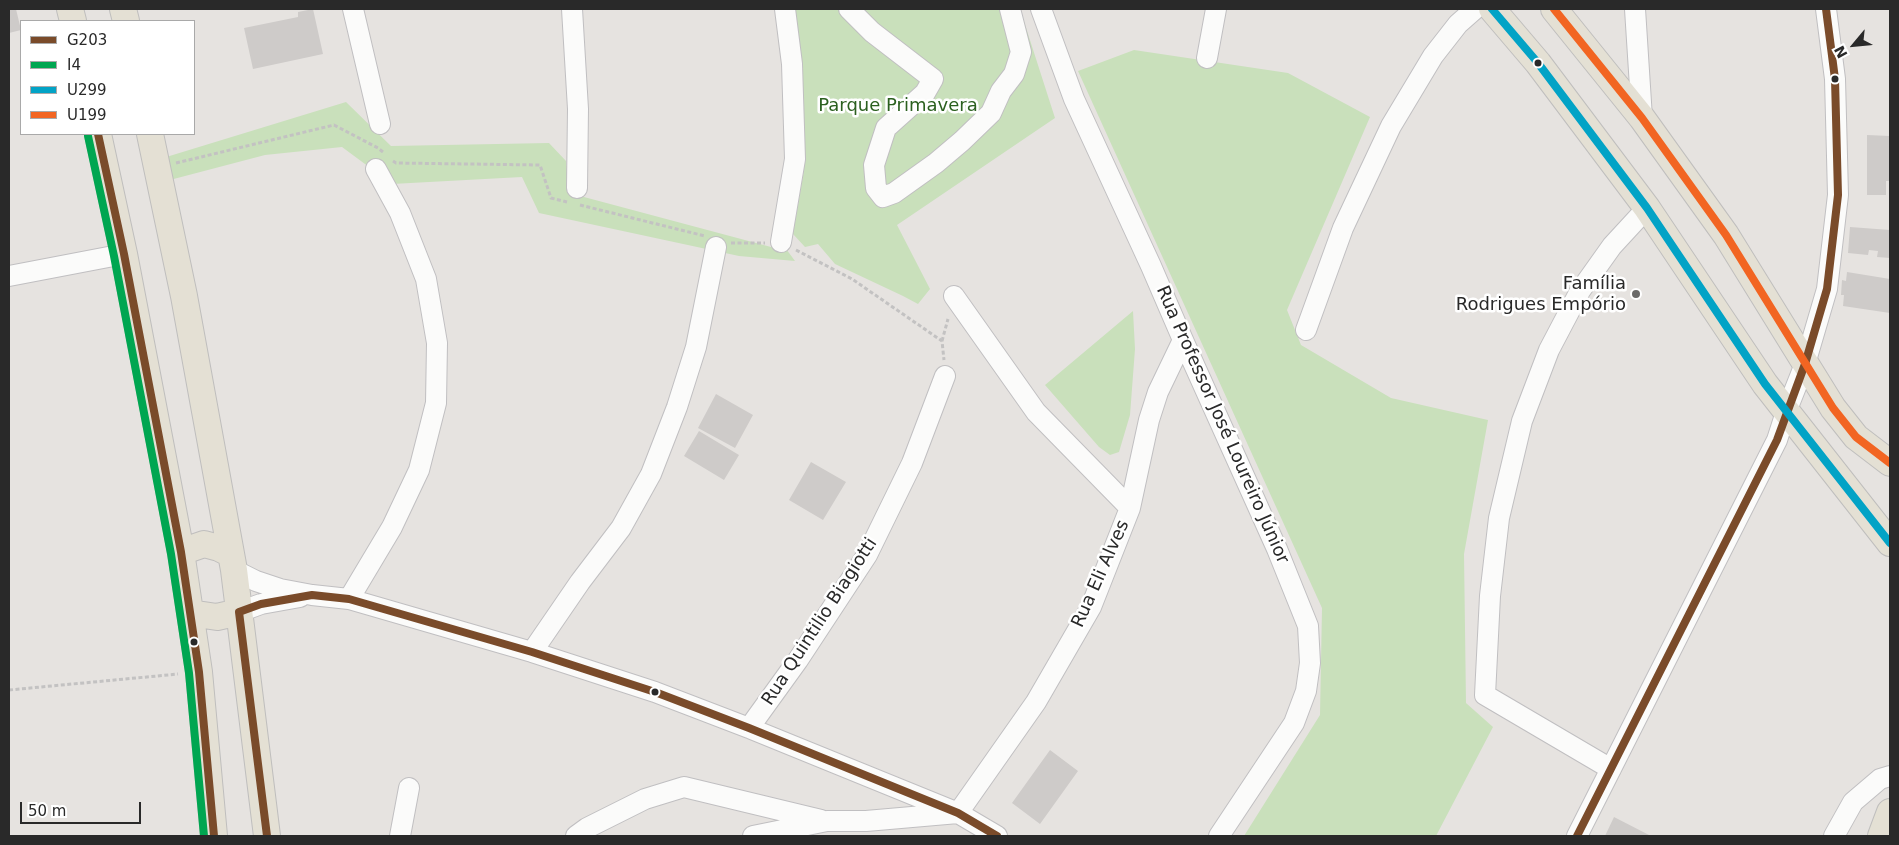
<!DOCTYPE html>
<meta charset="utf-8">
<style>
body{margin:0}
#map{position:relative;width:1899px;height:845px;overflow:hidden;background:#e6e3e0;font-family:"DejaVu Sans",sans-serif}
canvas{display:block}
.frame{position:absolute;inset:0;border:10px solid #292929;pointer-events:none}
.legend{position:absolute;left:20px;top:20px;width:175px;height:115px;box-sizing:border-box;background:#fff;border:1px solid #a9a9a9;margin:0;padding:6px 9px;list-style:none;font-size:15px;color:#292929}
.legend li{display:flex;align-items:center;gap:10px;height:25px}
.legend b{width:25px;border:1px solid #a9a9a9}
.north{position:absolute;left:1829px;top:20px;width:50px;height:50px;-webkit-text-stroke:4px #fff;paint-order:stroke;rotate:242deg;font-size:14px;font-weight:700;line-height:20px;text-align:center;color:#292929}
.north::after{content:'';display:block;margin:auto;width:18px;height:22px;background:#292929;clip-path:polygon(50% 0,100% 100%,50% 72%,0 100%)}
.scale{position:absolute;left:20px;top:802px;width:121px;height:22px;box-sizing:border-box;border:2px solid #292929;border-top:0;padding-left:6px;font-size:15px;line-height:18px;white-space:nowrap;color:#292929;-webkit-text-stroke:4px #fff;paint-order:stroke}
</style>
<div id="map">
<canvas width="1899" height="845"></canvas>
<div class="frame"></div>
<ul class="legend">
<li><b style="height:6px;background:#7a4b2a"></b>G203</li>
<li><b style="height:6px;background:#00a651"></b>I4</li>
<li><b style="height:6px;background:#02a3c6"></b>U299</li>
<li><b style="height:6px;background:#f26522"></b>U199</li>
</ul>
<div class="north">N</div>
<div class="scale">50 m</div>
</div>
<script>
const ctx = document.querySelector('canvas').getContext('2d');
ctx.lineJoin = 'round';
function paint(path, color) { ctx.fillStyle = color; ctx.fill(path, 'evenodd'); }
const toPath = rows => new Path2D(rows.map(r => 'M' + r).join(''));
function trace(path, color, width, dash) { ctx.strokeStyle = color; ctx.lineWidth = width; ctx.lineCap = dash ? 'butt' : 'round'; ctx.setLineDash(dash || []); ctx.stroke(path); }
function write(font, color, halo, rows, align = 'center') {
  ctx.font = font + ' "DejaVu Sans",sans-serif'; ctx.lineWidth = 5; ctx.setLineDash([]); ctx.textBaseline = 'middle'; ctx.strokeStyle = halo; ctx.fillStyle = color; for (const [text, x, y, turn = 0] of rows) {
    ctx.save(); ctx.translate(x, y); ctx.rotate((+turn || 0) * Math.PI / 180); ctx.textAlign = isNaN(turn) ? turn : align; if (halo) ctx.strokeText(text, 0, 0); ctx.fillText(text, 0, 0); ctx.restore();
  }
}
const green = toPath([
 [790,9,1020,9,1055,118,897,225,930,289,918,304,903,296,835,264,818,244,805,247,793,234,804,170],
 [1134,50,1288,73,1370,117,1287,310,1301,345,1391,398,1488,420,1464,554,1466,703,1493,727,1436,836,1244,836,1320,715,1322,608,1078,71],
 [346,102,391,146,549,143,566,161,569,193,771,247,781,242,795,261,739,256,539,213,522,177,392,184,342,147,265,155,166,181,163,158],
 [1133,311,1135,349,1130,415,1119,452,1110,455,1099,447,1045,385]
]);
const building = toPath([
 [9,9,16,9,21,30,9,33],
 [313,9,323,54,253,69,244,28,298,17,298,12],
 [1867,135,1890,136,1890,181,1886,181,1886,195,1867,195],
 [1850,227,1890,230,1890,258,1877,257,1878,251,1869,250,1868,255,1848,253],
 [1847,272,1890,279,1890,313,1843,306,1844,295,1841,295,1842,280,1846,281],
 [716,394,753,415,735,448,698,428],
 [699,431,739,455,724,480,684,456],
 [811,462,846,482,823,520,789,500],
 [1050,750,1078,771,1040,824,1012,803],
 [1614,817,1651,836,1605,836]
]);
const path = toPath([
 [393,161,396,163,540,165,551,198,567,202],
 [176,163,334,125,378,148,383,152],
 [580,205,705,236],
 [731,243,765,243],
 [796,250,852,279,942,341,944,360],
 [942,341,948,319],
 [9,690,178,674]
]);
const minor = toPath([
 [353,9,380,124],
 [572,9,578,109,577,188],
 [849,9,872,32,933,79,925,93,886,128,874,165,876,188,883,197,894,193,936,163,962,141,991,113,1001,91,1014,74,1021,52,1010,9],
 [1041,9,1074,99,1151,266,1183,340,1277,549,1308,626,1310,663,1306,691,1294,723,1219,836],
 [1635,9,1642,118],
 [1207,58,1216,9],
 [781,242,795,159,792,64,785,9],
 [9,276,124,254],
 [954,296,1036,412,1130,508],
 [1306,330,1343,228,1391,126,1433,56,1458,24,1475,9],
 [234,570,256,581,280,589,312,595,349,599,532,652,655,692,749,728,958,813,997,836],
 [349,599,392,527,419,470,436,403,437,343,426,279,400,213,376,169],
 [239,612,261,604,300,597],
 [532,652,580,582,621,528,651,474,677,407,696,347,716,247],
 [749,728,798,660,867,555,912,463,945,376],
 [1611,769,1485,695,1490,596,1499,518,1522,421,1549,350,1580,291,1612,246,1647,208],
 [400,836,409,788],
 [576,836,587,828,645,799,684,787,821,820],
 [753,836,827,821,866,821,958,813,1036,702,1091,607,1130,508,1149,420,1158,392,1183,340],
 [1577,836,1777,440,1786,412,1805,364,1827,289,1838,195,1835,79,1826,9],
 [1834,836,1853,802,1880,779,1890,776]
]);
const major = toPath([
 [70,9,73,21],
 [123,9,126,21],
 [1492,9,1538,63,1647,208,1765,384,1890,543],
 [1554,9,1642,118,1726,235,1833,408,1856,437,1890,463],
 [98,134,124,254,181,552,199,672,214,836],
 [150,134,184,296,234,570,267,836],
 [181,552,204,544,219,548,231,554],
 [190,613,217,617,239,612],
 [1881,836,1890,812]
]);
const bus1 = toPath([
 [98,134,124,254,181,552,199,672,214,836],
 [267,836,239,612,261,604,312,595,349,599,532,652,655,692,749,728,958,813,997,836],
 [1577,836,1777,440,1805,364,1827,289,1838,195,1835,79,1826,9]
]);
const bus2 = toPath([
 [88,136,114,256,171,554,189,673,204,836]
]);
const bus3 = toPath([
 [1492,9,1538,63,1647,208,1765,384,1890,543]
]);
const bus4 = toPath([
 [1554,9,1642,118,1726,235,1833,408,1856,437,1890,463]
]);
const markers = [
 [1538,63,4.5,"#292929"],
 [1835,79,4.5,"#292929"],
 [1636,294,5,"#6b6a69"],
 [194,642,4.5,"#292929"],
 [655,692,4.5,"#292929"]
];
const parkNames = [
 ["Parque Primavera",898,106]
];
const poiNames = [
 ["Família",1626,284],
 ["Rodrigues Empório",1626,305]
];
const streetNames = [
 ["Rua Professor José Loureiro Júnior",1222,425,66],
 ["Rua Eli Alves",1101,574,-66],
 ["Rua Quintilio Biagiotti",820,622,-57]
];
paint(green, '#c9e0bb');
paint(building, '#cecbc9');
trace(minor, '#c0bfc1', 22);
trace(major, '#bfbebd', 28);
trace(path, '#c3c2c2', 3, [4, 2.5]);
trace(minor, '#fbfbfa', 20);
trace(major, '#e4e0d4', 26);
trace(bus1, '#7a4b2a', 8);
trace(bus2, '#00a651', 8);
trace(bus3, '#02a3c6', 8);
trace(bus4, '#f26522', 8);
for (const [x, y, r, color] of markers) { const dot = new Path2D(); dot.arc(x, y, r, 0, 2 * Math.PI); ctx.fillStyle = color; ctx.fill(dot); trace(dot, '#fff', 2); }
write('18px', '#2b601f', '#fff', parkNames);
write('18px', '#292929', '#fff', poiNames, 'right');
write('18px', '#292929', '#fff', streetNames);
</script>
